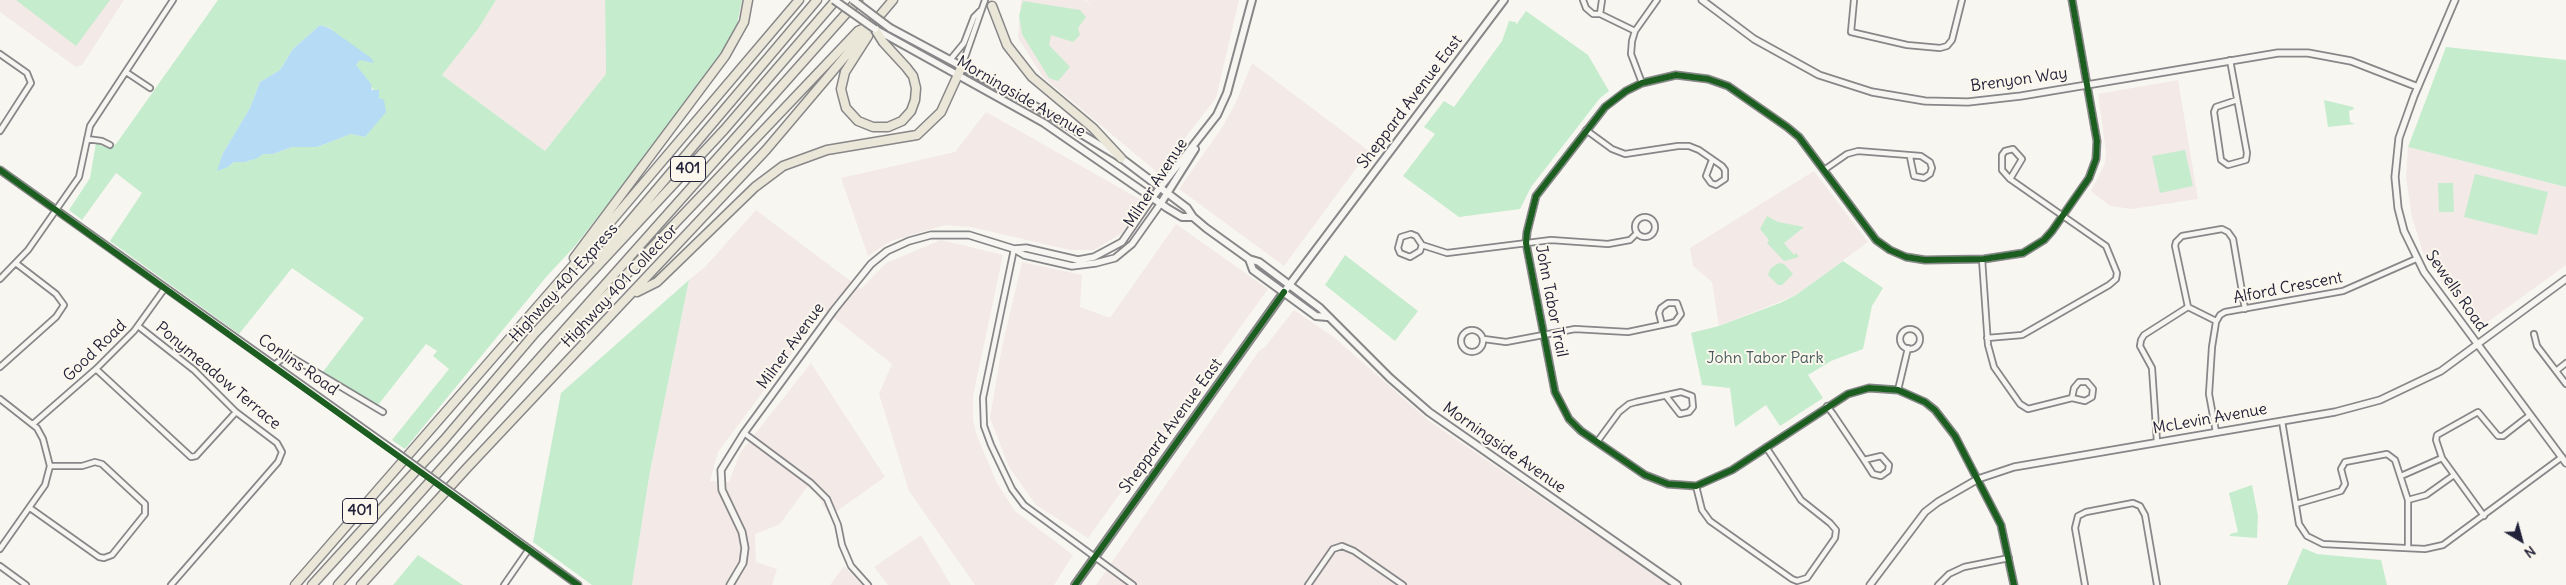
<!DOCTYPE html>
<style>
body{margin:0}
#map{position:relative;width:2566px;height:585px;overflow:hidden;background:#f8f6f0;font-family:Delius,sans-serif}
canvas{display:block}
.north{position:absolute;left:2496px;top:515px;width:50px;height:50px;-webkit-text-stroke:4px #fbf7ec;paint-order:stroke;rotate:143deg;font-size:14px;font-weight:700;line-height:20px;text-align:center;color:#22223b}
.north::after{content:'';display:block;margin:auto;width:18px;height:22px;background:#22223b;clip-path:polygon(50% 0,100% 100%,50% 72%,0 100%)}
</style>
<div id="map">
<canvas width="2566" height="585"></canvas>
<div class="north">N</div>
</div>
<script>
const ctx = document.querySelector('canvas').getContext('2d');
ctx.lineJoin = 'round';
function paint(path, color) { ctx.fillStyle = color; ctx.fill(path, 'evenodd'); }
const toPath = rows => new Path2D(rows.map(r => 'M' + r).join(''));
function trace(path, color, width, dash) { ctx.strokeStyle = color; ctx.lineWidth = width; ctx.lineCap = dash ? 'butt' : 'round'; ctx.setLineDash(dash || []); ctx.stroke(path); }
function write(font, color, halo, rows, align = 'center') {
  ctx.font = font + ' Delius,sans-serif'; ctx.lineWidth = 4; ctx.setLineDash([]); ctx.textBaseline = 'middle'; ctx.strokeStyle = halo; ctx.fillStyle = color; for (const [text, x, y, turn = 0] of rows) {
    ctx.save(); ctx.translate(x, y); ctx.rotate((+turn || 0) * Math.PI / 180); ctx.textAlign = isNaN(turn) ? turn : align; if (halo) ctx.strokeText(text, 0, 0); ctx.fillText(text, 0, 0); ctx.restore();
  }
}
const built = toPath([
 [0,0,124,0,82,65,76,67,0,12],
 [496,0,605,0,606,74,545,151,442,75,478,29],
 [1021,0,1084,0,1093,7,1086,0,1239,0,1216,98,1158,173,1043,77,1018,38],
 [1252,63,1369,151,1284,266,1179,189,1223,126,1236,102],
 [2178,80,2198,199,2132,209,2110,206,2091,191,2105,163,2106,152,2098,94],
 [986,112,1143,201,1122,233,1094,250,1070,250,971,227,945,225,891,241,868,256,841,178,955,152],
 [2408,147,2566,187,2566,265,2478,329,2450,294,2423,253,2412,217,2406,178],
 [1814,171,1868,242,1796,295,1719,326,1712,282,1693,266,1690,248],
 [756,210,861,289,886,263,941,240,1003,255,973,396,973,420,977,436,997,483,1015,511,1073,555,1054,585,975,585,909,491,879,394,892,364,824,310,718,452,710,481,729,482,740,453,811,363,885,477,830,516,816,493,807,487,780,524,755,534,756,562,777,569,772,585,632,585,650,471,689,280,705,267],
 [1176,224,1268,289,1088,538,1036,505,1009,467,990,418,1002,347,1022,262,1082,275,1080,307,1110,318],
 [1294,310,1335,338,1428,420,1669,585,1096,585,1259,351,1265,347],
 [921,535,951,585,888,585,874,567],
 [844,566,863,585,830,585]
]);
const green = toPath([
 [16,0,110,0,76,46],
 [218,0,496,0,478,29,442,75,545,151,606,74,605,0,742,0,736,29,722,53,650,150,575,246,547,276,405,449,392,440,449,369,433,356,437,351,426,344,378,405,322,373,364,318,292,268,239,334,110,241,142,193,116,173,82,220,69,210,90,178,96,143,110,149,116,144],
 [320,25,330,28,360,60,356,65,381,100,372,128,365,137,351,134,317,147,292,147,273,154,263,154,257,158,245,162,234,162,228,167,218,170,223,153,250,108,260,82,280,70,293,49],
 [1023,1,1080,10,1086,17,1078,28,1080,35,1073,42,1051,35,1049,45,1070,67,1058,81,1049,78,1022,34,1019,16],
 [1526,11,1588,55,1609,91,1600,98,1531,187,1520,209,1459,217,1403,176,1435,134,1424,127,1444,101,1454,107,1502,41,1509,21,1516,22,1516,25],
 [2446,47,2566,60,2566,187,2408,147],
 [2324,100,2353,107,2354,109,2349,111,2350,122,2355,124,2328,127],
 [2185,150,2193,186,2160,193,2152,156],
 [2475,174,2548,192,2537,235,2464,217],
 [2438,183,2453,183,2454,212,2439,212],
 [1767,216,1778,222,1804,227,1784,243,1794,255,1796,253,1799,257,1784,261,1767,243,1769,240,1760,229],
 [1345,255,1418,311,1395,341,1325,285],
 [1843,261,1883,288,1872,306,1863,349,1831,361,1808,375,1823,398,1780,426,1766,405,1735,427,1730,388,1702,385,1691,333,1719,326,1780,303,1796,295],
 [1779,263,1784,264,1793,274,1782,285,1778,285,1768,275,1771,268],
 [689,280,650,471,632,585,592,585,533,542,561,393],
 [2252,485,2258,516,2257,538,2230,536,2230,534,2238,532,2229,493],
 [2303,548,2317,554,2381,560,2387,585,2287,585],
 [418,555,463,585,393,585]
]);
const water = toPath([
 [320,25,329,28,371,58,374,63,360,60,356,65,371,84,372,90,379,90,379,98,384,100,386,112,365,137,351,134,317,147,292,147,273,154,263,154,258,158,245,162,234,162,228,167,217,171,223,153,250,108,260,82,280,70,293,49]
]);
const minor = toPath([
 [1583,0,1586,8,1593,14,1600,14,1635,31],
 [1854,0,1851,32,1907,45,1940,48,1947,46,1952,40,1962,0],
 [1600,14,1602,0],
 [0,54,27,73,31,83,0,131],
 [950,60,964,43,974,17,980,11],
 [2230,60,2247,153,2246,160,2228,165,2221,160,2214,112,2216,107,2237,100],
 [962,66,985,0],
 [126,72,150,88],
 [1642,83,1631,54,1632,41,1635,31,1657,0],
 [1586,130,1612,149,1625,154,1678,146,1689,146,1699,150,1722,166,1725,170,1725,179,1716,185,1711,183,1706,176,1712,160],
 [87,139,102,141,110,145],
 [1824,170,1847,154,1858,151,1921,156,1930,162,1932,168,1930,174,1924,178,1914,176,1910,157],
 '1635 227a10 10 0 1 1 20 0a10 10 0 1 1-20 0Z',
 [1422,245,1420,251,1410,257,1400,253,1398,248,1401,237,1411,234,1416,236,1422,245,1447,253,1551,240,1608,244,1630,240,1637,233],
 [1014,249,983,398,984,426,991,445,1012,489,1024,505,1133,585],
 [1982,259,1988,345,1994,367,2020,404,2028,409,2072,398,2085,401,2092,397,2093,389,2087,382,2079,382,2074,388,2072,398],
 [0,279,28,250,79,177,90,126,173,0],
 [2188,307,2175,246,2176,242,2182,236,2222,229,2228,232,2233,239,2245,309],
 [2188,307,2216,321],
 [138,326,194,370,236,412,277,443,282,452,278,462,171,585],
 '1900 339a10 10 0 1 1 20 0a10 10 0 1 1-20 0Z',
 '1461 341a11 11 0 1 1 22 0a11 11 0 1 1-22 0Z',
 [2534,334,2537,346,2566,384],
 [1987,338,2022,335,2109,285,2116,279,2117,273,2106,246,2010,179,2002,170,2002,155,2005,151,2013,149,2022,159,2010,179],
 [1484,339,1506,342,1575,329,1628,332,1671,323,1675,322,1681,314,1677,303,1668,303,1661,308,1659,313,1662,325],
 [274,365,285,357,291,357,383,412],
 [0,367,56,317,64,305,56,294,17,264],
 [96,369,191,457,196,456,236,412],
 [2556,371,2566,363],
 [1898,390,1908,348],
 [0,399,37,428,43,439,50,466,45,485,0,549],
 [1827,406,1833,414,1864,460,1873,474,1881,476,1888,471,1889,465,1881,456,1864,460],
 [2282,421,2299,524,2307,536,2323,544,2425,549,2443,545,2562,457],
 [33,424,96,369,134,331,165,288],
 [2216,432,2209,394,2212,347,2216,322,2220,315,2225,312,2343,291,2416,259],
 [744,433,811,483,827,499,838,525,842,545,851,566,868,585],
 [1597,442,1619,412,1629,404,1636,402,1681,392,1692,396,1693,407,1689,412,1680,414,1666,396],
 [2157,442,2152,368,2140,346,2141,340,2144,335,2188,307],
 [2401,476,2442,458],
 [1696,486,1702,510,1710,521,1792,579,1797,581,1807,578,1835,538,1836,530,1830,523,1801,500,1766,447],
 [2408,500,2426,495,2454,475],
 [2296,504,2341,491,2345,484,2341,469,2345,462,2387,454,2395,460,2408,500,2408,546],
 [30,508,99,557,104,558,112,555,145,514,145,504,102,464,95,462,82,466,50,466],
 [2484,516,2442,458,2436,440,2437,435,2478,412,2498,436,2503,436,2530,415],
 [0,566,26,585],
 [504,585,529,549],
 [1308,585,1333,549,1342,546,1354,551,1403,585],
 [1938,585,1949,574,1964,567,2009,558],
 [2085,585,2075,528,2078,516,2086,512,2133,503,2140,506,2145,515,2157,585]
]);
const tertiary = toPath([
 [1702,0,1754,39,1819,75,1872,92,1925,101,1968,102,2021,96,2278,53,2308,53,2351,61,2418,87],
 [2455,0,2414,96,2399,138,2395,177,2398,208,2404,231,2424,272,2566,463],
 [0,170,396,452],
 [1014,249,1026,248,1078,260,1094,257,1122,242,1152,198],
 [459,498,578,585],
 [730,585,743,563,745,548,742,532,722,490,721,470,744,433,834,310,871,264,887,251,909,241,931,235,969,235,1014,249,1024,255,1072,266,1096,263,1115,258,1132,244,1161,203],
 [1870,585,1925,512,1938,502,1978,479,2014,467,2335,412,2380,400,2441,371,2566,279],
 [2014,585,2001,525,1955,436,1935,410,1925,402,1898,390,1869,388,1848,394,1732,470,1696,486,1668,484,1645,475,1581,431,1569,419,1555,392,1526,243,1527,232,1536,196,1605,107,1626,91,1642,83,1676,75,1708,79,1728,86,1787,127,1799,137,1876,240,1890,250,1906,257,1925,260,1984,259,2023,253,2044,240,2052,231,2089,178,2096,159,2097,141,2072,0]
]);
const secondary = toPath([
 [890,28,1030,103,1121,158,1187,208,1193,217,1206,228,1249,259,1259,262,1320,308,1390,378,1429,412,1677,585],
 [875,29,1044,123,1167,208,1182,217,1193,217],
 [1152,198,1217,115,1227,93,1252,0],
 [1161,203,1195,149],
 [1249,259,1253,270,1316,316,1327,317],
 [1075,585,1284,292,1504,0]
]);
const motorway = toPath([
 [992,6,1007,45,1032,77,1093,128,1121,158],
 [868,36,845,72,841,89,843,97,846,108,858,121,873,127,888,127,902,121,911,111,915,100,916,88,913,76,906,67,883,42,875,29],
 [574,258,725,56,744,22,748,0],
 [597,260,817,0],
 [637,292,657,282,755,187,783,166,827,150,917,135,941,112,962,66],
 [570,328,584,319,858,31,869,26],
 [295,585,591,245,799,0],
 [312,585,444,440,535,333,724,130,836,0],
 [338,585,858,0],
 [361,585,466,469,766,150,893,0]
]);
const tertiaryBridge = toPath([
 [396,452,459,498]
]);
const secondaryBridge = toPath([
 [834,0,875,29],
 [853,0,890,28]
]);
const cycleway = toPath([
 [0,170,578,585],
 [1075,585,1284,292],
 [2014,585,2001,525,1955,436,1935,410,1925,402,1898,390,1869,388,1848,394,1732,470,1696,486,1668,484,1645,475,1581,431,1569,419,1555,392,1526,243,1527,232,1536,196,1605,107,1626,91,1642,83,1676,75,1708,79,1728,86,1787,127,1799,137,1876,240,1890,250,1906,257,1925,260,1984,259,2023,253,2044,240,2052,231,2089,178,2096,159,2097,141,2072,0]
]);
const shields = [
 [688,169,35],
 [360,511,35]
];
const shieldNames = [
 ["401",688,169],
 ["401",360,511]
];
const streetNames = [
 ["Brenyon Way",2019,80,-8],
 ["Morningside Avenue",1021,97,30],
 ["Sheppard Avenue East",1410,102,-53],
 ["Milner Avenue",1156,183,-57],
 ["Highway 401 Express",564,283,-48],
 ["Highway 401 Collector",620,286,-47],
 ["Alford Crescent",2288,288,-11],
 ["Sewells Road",2456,291,55],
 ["John Tabor Trail",1551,301,79],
 ["Milner Avenue",791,346,-54],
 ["Good Road",95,351,-44],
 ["Conlins Road",298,365,35],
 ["Ponymeadow Terrace",218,376,40],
 ["McLevin Avenue",2210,419,-10],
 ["Sheppard Avenue East",1171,426,-54],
 ["Morningside Avenue",1504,448,35]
];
const parkNames = [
 ["John Tabor Park",1765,358]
];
paint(built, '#f3e9e7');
paint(green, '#c5eccd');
paint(water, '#b5dbf5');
trace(minor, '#878688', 8);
trace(tertiary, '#878688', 9);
trace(secondary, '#878688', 10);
trace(motorway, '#878688', 11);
trace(minor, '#f6f5f1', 4.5);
trace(tertiary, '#f6f5f1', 5.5);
trace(secondary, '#f6f5f1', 6);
trace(motorway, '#eae7d8', 8);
trace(tertiaryBridge, '#878688', 9, []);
trace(secondaryBridge, '#878688', 10, []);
trace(tertiaryBridge, '#f6f5f1', 5.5);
trace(secondaryBridge, '#f6f5f1', 6);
trace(cycleway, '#1b5e20', 6);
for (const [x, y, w] of shields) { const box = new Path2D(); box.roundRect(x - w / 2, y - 12.5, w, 25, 4); ctx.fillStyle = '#fbf7ec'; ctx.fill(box); trace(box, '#22223b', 1); }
write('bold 15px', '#22223b', null, shieldNames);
write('16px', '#22223b', '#fbf7ec', streetNames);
write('16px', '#475c5e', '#fbf7ec', parkNames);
</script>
